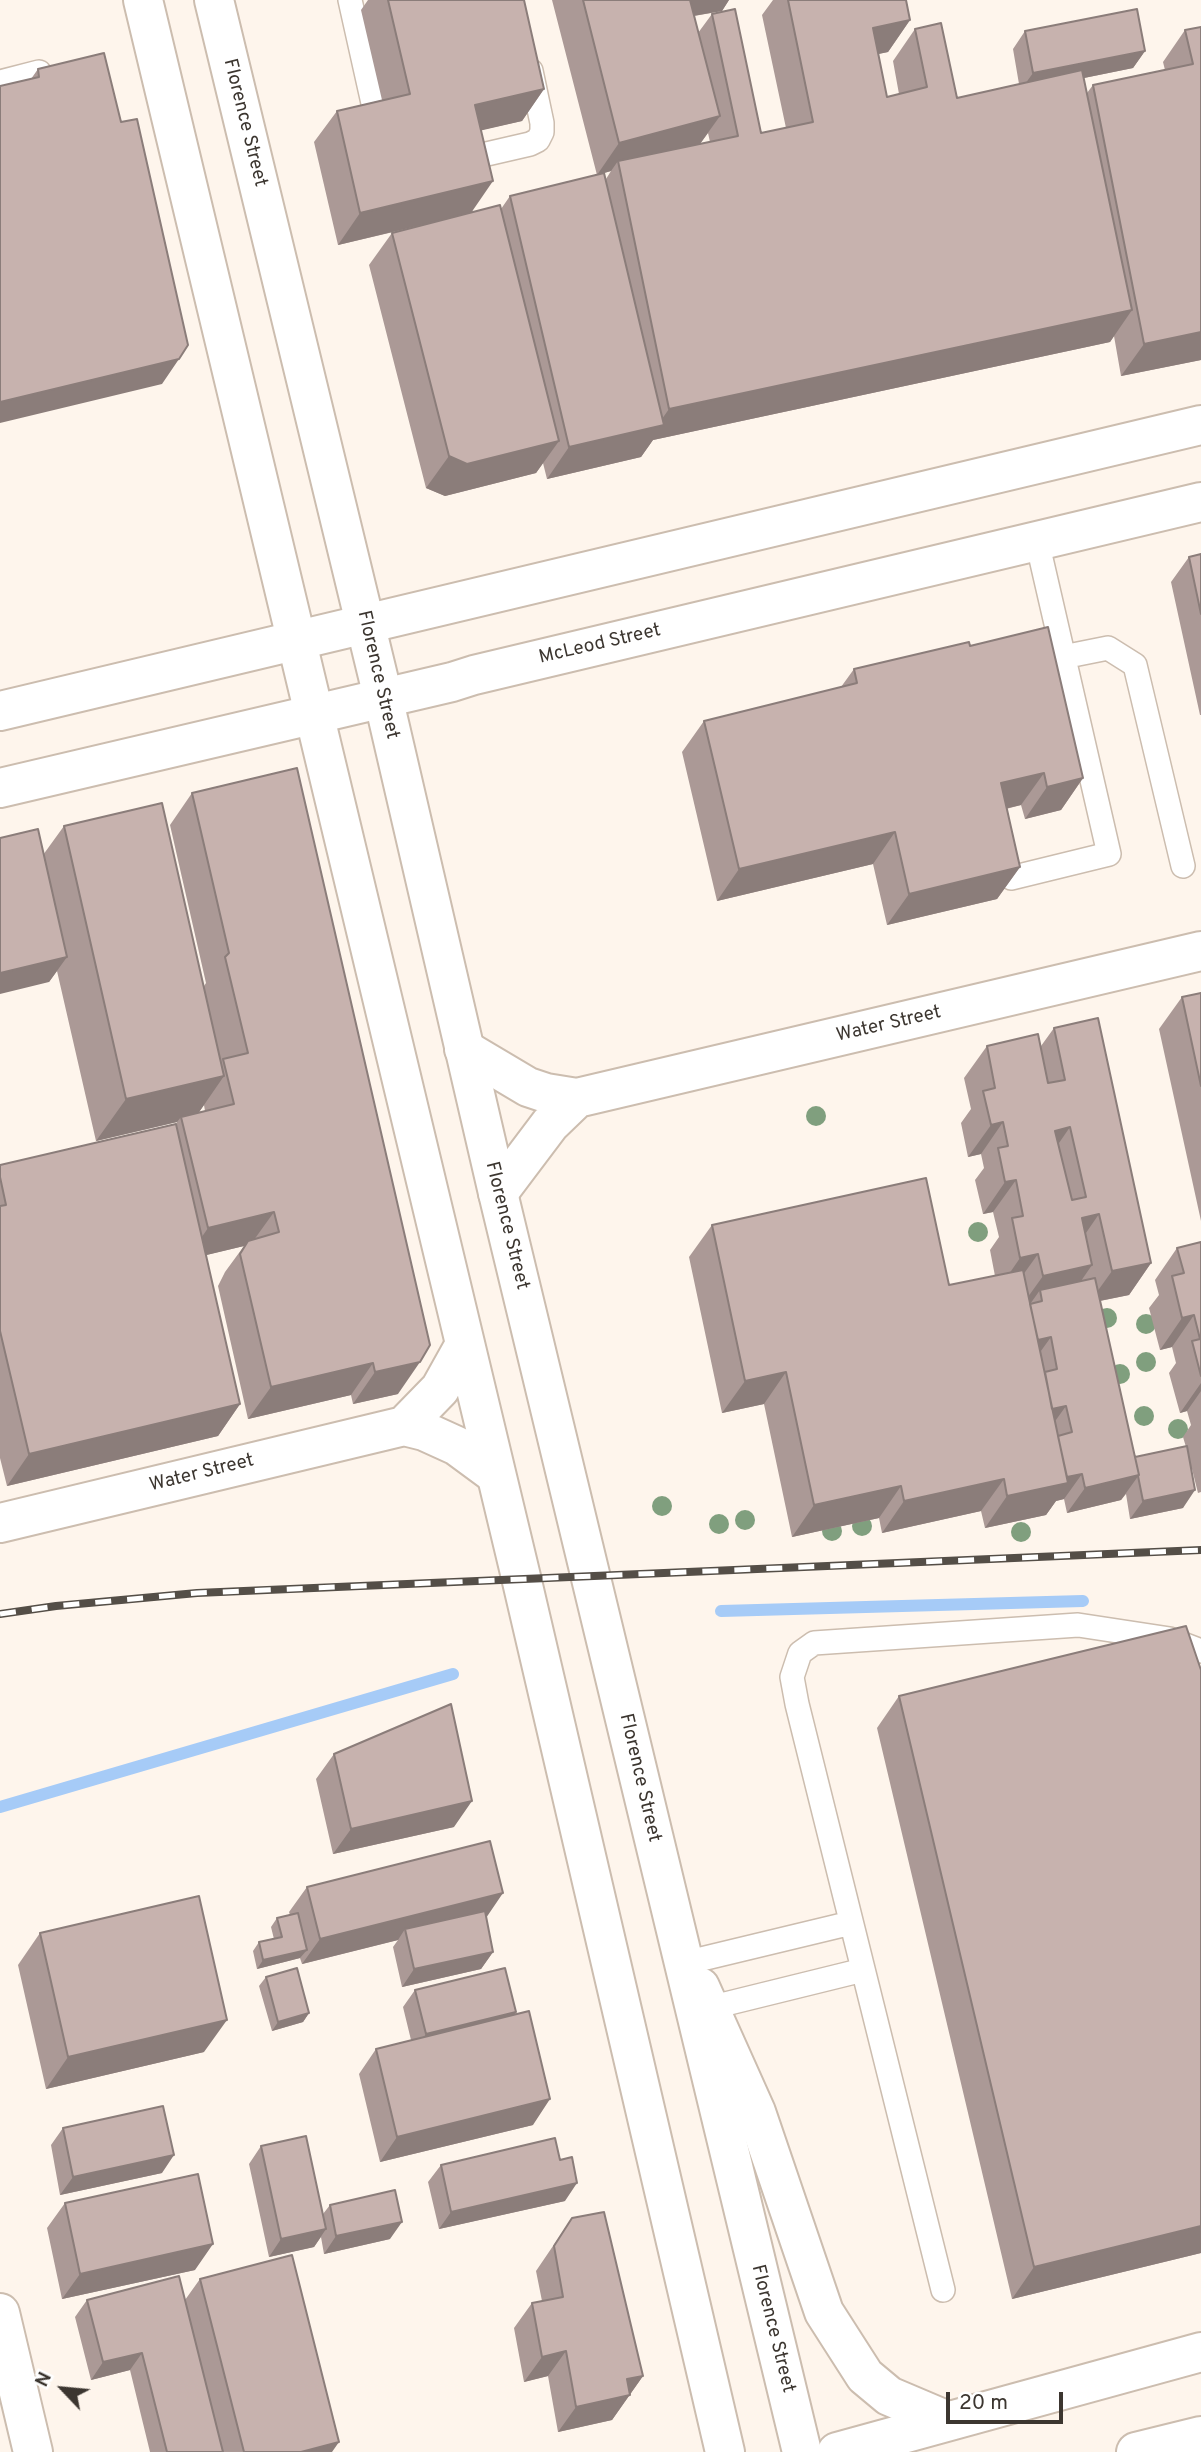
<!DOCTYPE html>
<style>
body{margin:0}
#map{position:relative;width:1201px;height:2452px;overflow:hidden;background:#fef5ec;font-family:Overpass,sans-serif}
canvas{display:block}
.north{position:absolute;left:28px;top:2354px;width:70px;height:70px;-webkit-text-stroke:5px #fff;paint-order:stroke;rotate:296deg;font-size:19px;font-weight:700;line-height:28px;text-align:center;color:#3c3630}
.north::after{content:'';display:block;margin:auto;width:24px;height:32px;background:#3c3630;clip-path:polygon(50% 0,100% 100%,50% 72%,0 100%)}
.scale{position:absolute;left:946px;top:2392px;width:117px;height:32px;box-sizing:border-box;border:4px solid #3c3630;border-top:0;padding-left:9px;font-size:21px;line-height:24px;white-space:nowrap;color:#3c3630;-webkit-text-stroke:5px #fff;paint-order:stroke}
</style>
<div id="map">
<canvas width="1201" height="2452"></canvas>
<div class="north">N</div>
<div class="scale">20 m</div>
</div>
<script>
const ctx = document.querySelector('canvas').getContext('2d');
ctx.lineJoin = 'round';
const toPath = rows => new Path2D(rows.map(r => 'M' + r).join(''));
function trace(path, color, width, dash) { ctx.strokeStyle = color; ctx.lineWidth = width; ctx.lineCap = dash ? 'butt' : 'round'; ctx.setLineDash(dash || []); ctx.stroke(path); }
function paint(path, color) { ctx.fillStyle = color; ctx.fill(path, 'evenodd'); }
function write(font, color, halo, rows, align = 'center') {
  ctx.font = font + ' Overpass,sans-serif'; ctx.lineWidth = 5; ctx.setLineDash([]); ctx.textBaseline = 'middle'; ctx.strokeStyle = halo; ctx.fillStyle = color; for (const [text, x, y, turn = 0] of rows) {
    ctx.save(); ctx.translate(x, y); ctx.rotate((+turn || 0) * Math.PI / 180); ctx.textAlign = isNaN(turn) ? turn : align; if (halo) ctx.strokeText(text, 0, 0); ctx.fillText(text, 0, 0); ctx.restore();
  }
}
const stream = toPath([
 [721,1611,1083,1601],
 [0,1807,453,1674]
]);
const service = toPath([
 [350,0,377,121],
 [0,82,39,72],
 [465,159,530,144,538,140,542,132,542,123,531,71],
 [1063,657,1108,648,1135,665,1183,866],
 [1011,878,1109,854,1037,541],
 [689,1962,851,1923],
 [709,2008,863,1970],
 [943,2290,797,1704,792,1677,800,1653,814,1643,1078,1625,1170,1639,1201,1651]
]);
const minor = toPath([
 [464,1049,528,1087,546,1093,577,1098,1201,951],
 [498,1193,550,1124,577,1098],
 [404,1426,424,1431,457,1446,495,1474],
 [0,1523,404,1426,440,1389,464,1346],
 [0,2313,33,2452]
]);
const tertiary = toPath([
 [0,711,1201,425],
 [0,788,452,682,474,675,1201,502],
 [700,1987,756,2112,824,2312,865,2376,889,2396,948,2421],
 [837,2452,1201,2352],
 [1136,2452,1201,2436]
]);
const primary = toPath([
 [143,0,521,1577,725,2452],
 [214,0,383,697,498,1193,802,2452]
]);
const rail = toPath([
 [0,1614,56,1606,197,1593,1201,1550]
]);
const trees = [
 [816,1116],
 [978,1232],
 [1107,1318],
 [1146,1324],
 [1146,1362],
 [1120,1374],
 [1144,1416],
 [1178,1429],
 [662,1506],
 [745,1520],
 [719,1524],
 [862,1526],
 [832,1531],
 [1021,1532]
];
const wall = toPath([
 [368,0,524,0,544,89,522,121,481,130,472,213,501,209,510,196,597,175,552,0,729,0,722,11,694,16,698,33,712,14,761,133,786,128,762,15,773,0,906,0,910,20,888,52,878,54,887,97,899,94,893,61,915,29,957,98,1019,84,1013,49,1025,31,1145,51,1133,68,1084,78,1087,93,1093,85,1165,70,1163,62,1185,30,1201,27,1201,360,1121,376,1114,336,1110,342,653,440,641,457,547,479,543,463,536,473,445,496,426,488,369,265,392,233,440,221,338,245,314,142,337,111,382,100,361,10],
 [708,133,710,142,700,144],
 [611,171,606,179,604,173],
 [38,69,162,384,31,79],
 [1201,554,1201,715,1200,715,1171,582,1189,557],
 [970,646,1083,778,1061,810,1025,819,1021,805,1006,809,1020,867,997,899,887,925,873,864,717,901,682,752,704,721,841,687,854,669],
 [192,793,398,1394,353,1404,351,1395,248,1419,218,1286,225,1272,244,1246,206,1255,240,1404,218,1436,7,1486,0,1458,0,1165,176,1124,177,1122,96,1141,57,971,49,982,43,855,64,826,204,986,206,983,170,825],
 [204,1105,205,1111,199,1112],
 [1201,993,1201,1221,1159,1029,1182,997],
 [1054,1028,1151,1263,1129,1295,1100,1301,1135,1457,1186,1447,1183,1437,1191,1425,1187,1411,1180,1413,1169,1373,1176,1363,1172,1347,1160,1350,1149,1308,1159,1295,1155,1280,1177,1248,1201,1242,1201,1492,1198,1493,1192,1469,1183,1508,1130,1519,1126,1494,1121,1500,1067,1513,1064,1499,1056,1501,1046,1515,985,1528,981,1511,882,1533,879,1518,792,1537,764,1404,722,1413,689,1257,712,1225,949,1285,995,1276,990,1250,999,1237,993,1212,983,1214,975,1180,984,1168,981,1154,968,1157,961,1123,971,1109,964,1078,987,1046,1041,1046],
 [1201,1670,1201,2253,1012,2299,877,1728,899,1696],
 [334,1754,454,1827,333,1854,316,1779],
 [307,1887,486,1918,493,1952,481,1969,402,1987,393,1947,398,1940,302,1964,300,1958,257,1969,253,1951,259,1942,274,1939,271,1927,277,1918,290,1915,289,1912],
 [40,1933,204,2052,46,2089,18,1965],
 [266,1977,309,2013,303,2022,272,2031,259,1986],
 [415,1990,514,2014,533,2125,380,2162,359,2074,376,2049,411,2040,403,2007],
 [63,2128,162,2173,60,2195,51,2145],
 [261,2146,323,2214,330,2205,390,2239,324,2254,321,2237,314,2247,269,2257,249,2164],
 [441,2165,565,2201,439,2229,428,2182],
 [65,2203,195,2270,62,2299,47,2228],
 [572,2218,643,2376,612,2420,558,2432,548,2376,524,2382,514,2328,532,2303,542,2301,536,2271],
 [200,2279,332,2452,150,2452,130,2370,91,2380,75,2317,87,2300,185,2300]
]);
const shadedWall = toPath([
 [689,0,729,0,722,11,675,19],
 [910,20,888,52,850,60,873,28],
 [1145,51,1133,68,1020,91,1033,73],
 [544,89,522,121,453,137,475,105],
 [720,116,697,148,618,161,611,171,597,175,619,143],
 [493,181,471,213,338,245,360,213],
 [1132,310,1110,342,653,440,641,457,547,479,569,447,657,426,669,409],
 [1201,332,1201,360,1121,376,1144,344],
 [179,359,162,384,0,423,0,402],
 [559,441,536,473,445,496,426,488,449,456],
 [1044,773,1021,805,978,815,1001,783],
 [1083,778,1061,810,1025,819,1047,787],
 [895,832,873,864,717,901,739,869],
 [1020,867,997,899,887,925,909,894],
 [67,957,49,982,0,994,0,973],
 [224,1076,195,1118,181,1117,177,1122,96,1141,126,1099],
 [1003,1122,981,1154,968,1157,991,1125],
 [1070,1127,1048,1159,1055,1131],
 [1016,1180,993,1212,983,1214,1005,1182],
 [274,1212,251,1244,248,1241,244,1246,186,1260,208,1228],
 [1099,1214,1077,1246,1082,1218],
 [1038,1254,1015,1286,998,1290,1020,1258],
 [1151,1263,1129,1295,1089,1303,1112,1271],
 [1092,1265,1070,1297,1042,1301,1040,1290,1028,1307,1020,1308,1043,1276],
 [1194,1315,1172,1347,1160,1350,1182,1318],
 [1051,1337,1033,1362,1035,1341],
 [420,1362,398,1394,353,1404,375,1372],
 [373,1363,351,1395,248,1419,271,1387],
 [786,1372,764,1404,722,1413,745,1381],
 [1201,1383,1201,1391,1187,1411,1180,1413],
 [240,1404,218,1436,7,1486,29,1454],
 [1066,1406,1048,1431,1050,1409],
 [1082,1474,1064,1499,1056,1501,1046,1515,985,1528,1007,1496,1065,1477],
 [1139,1475,1121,1500,1067,1513,1085,1488],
 [1004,1479,981,1511,882,1533,904,1501],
 [901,1486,879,1518,792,1537,814,1505],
 [1195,1490,1183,1508,1130,1519,1143,1501],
 [472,1801,454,1827,333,1854,351,1829],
 [503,1893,486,1918,405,1929,398,1940,302,1964,320,1939],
 [307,1950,300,1958,257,1969,263,1960],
 [493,1952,481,1969,402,1987,414,1969],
 [516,2012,504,2029,413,2052,426,2034],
 [309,2013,303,2022,272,2031,278,2022],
 [227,2020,204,2052,46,2089,68,2057],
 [550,2099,533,2125,380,2162,397,2137],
 [174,2155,162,2173,60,2195,73,2177],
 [577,2183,565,2201,439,2229,451,2212],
 [402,2222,390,2239,324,2254,336,2236],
 [1201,2226,1201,2253,1012,2299,1034,2267],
 [326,2229,314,2247,269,2257,281,2239],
 [213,2244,195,2270,62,2299,80,2274],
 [566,2351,548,2376,524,2382,542,2357],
 [142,2353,130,2370,91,2380,103,2362],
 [643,2376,612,2420,558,2432,576,2407,627,2379],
 [339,2442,332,2452,301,2452]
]);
const building = toPath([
 [388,0,524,0,544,89,475,105,493,181,360,213,337,111,410,94,388,0],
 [583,0,690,0,720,116,619,143,583,0],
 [788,0,906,0,910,20,873,28,887,97,927,87,915,29,941,23,957,98,1082,70,1132,310,669,409,618,161,738,136,712,14,735,9,761,133,813,122,788,0],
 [1137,9,1145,51,1033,73,1025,31,1137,9],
 [1201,27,1201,332,1144,344,1093,85,1193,64,1185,30,1201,27],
 [104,53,121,122,137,119,188,345,179,359,0,402,0,86,39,77,38,69,104,53],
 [604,173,664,425,569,447,510,196,604,173],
 [500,205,559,441,467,464,449,456,392,233,500,205],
 [1201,554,1201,614,1189,557,1201,554],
 [1048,627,1083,778,1047,787,1044,773,1001,783,1020,867,909,894,895,832,739,869,704,721,857,683,854,669,969,642,970,646,1048,627],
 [297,768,430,1345,420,1362,375,1372,373,1363,271,1387,240,1254,248,1241,279,1232,274,1212,208,1228,181,1117,234,1104,223,1059,248,1053,225,957,229,953,192,793,297,768],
 [162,803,224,1076,126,1099,64,826,162,803],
 [38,829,67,957,0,973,0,838,38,829],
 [1201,993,1201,1086,1182,997,1201,993],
 [1098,1018,1151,1263,1112,1271,1099,1214,1082,1218,1092,1265,1043,1276,1038,1254,1020,1258,1012,1218,1023,1216,1016,1180,1005,1182,998,1148,1008,1146,1003,1122,991,1125,983,1091,995,1088,987,1046,1038,1034,1048,1083,1065,1080,1054,1028,1098,1018],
 [1070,1127,1086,1197,1072,1200,1055,1131,1070,1127],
 [176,1124,240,1404,29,1454,0,1331,0,1206,6,1205,0,1177,0,1165,176,1124],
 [926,1178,949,1285,1023,1270,1068,1483,1007,1496,1004,1479,904,1501,901,1486,814,1505,786,1372,745,1381,712,1225,926,1178],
 [1201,1242,1201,1376,1192,1341,1200,1339,1194,1315,1182,1318,1172,1276,1184,1273,1177,1248,1201,1242],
 [1095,1278,1139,1475,1085,1488,1082,1474,1067,1477,1058,1436,1072,1432,1066,1406,1052,1409,1045,1372,1057,1369,1051,1337,1038,1340,1030,1304,1042,1301,1040,1290,1095,1278],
 [1187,1446,1195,1490,1143,1501,1138,1476,1139,1475,1135,1457,1187,1446],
 [1186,1626,1201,1670,1201,2226,1034,2267,899,1696,1186,1626],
 [451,1704,472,1801,351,1829,334,1754,451,1704],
 [490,1841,503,1893,320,1939,307,1887,490,1841],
 [199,1896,227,2020,68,2057,40,1933,199,1896],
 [485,1911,493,1952,414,1969,405,1929,485,1911],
 [298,1913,307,1950,263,1960,259,1942,282,1937,277,1918,298,1913],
 [297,1968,309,2013,278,2022,266,1977,297,1968],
 [505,1968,516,2012,426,2034,415,1990,505,1968],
 [529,2011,550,2099,397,2137,376,2049,529,2011],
 [163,2106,174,2155,73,2177,63,2128,163,2106],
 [306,2136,326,2229,281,2239,261,2146,306,2136],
 [555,2138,560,2160,572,2157,577,2183,451,2212,441,2165,555,2138],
 [198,2174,213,2244,80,2274,65,2203,198,2174],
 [395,2190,402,2222,336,2236,330,2205,395,2190],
 [604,2212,643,2376,627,2379,630,2395,576,2407,566,2351,542,2357,532,2303,563,2297,554,2246,572,2218,604,2212],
 [292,2255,339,2442,301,2452,244,2452,200,2279,292,2255],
 [179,2276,223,2452,167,2452,142,2353,103,2362,87,2300,179,2276]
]);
const streetNames = [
 ["Florence Street",244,123,76],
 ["McLeod Street",600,645,-13],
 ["Florence Street",377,675,77],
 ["Water Street",889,1025,-13],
 ["Florence Street",506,1226,76],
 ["Water Street",202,1474,-14],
 ["Florence Street",639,1778,77],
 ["Florence Street",772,2329,76]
];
trace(stream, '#a6cbf7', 12);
trace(service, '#ccbdaf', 26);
trace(minor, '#ccbdaf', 42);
trace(tertiary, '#ccbdaf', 42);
trace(primary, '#ccbdaf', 42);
trace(service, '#fff', 23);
trace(minor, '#fff', 38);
trace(tertiary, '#fff', 38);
trace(primary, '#fff', 38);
trace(rail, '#544e47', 8);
trace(rail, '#fff', 5, [16]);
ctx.fillStyle = '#809f7e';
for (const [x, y] of trees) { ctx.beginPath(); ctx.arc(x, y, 10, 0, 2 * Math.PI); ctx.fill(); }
paint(wall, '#ab9996');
paint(shadedWall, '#8b7d7a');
paint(building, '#c7b2ae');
trace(building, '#8b7d7a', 2);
write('19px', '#3c3630', '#fff', streetNames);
</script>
